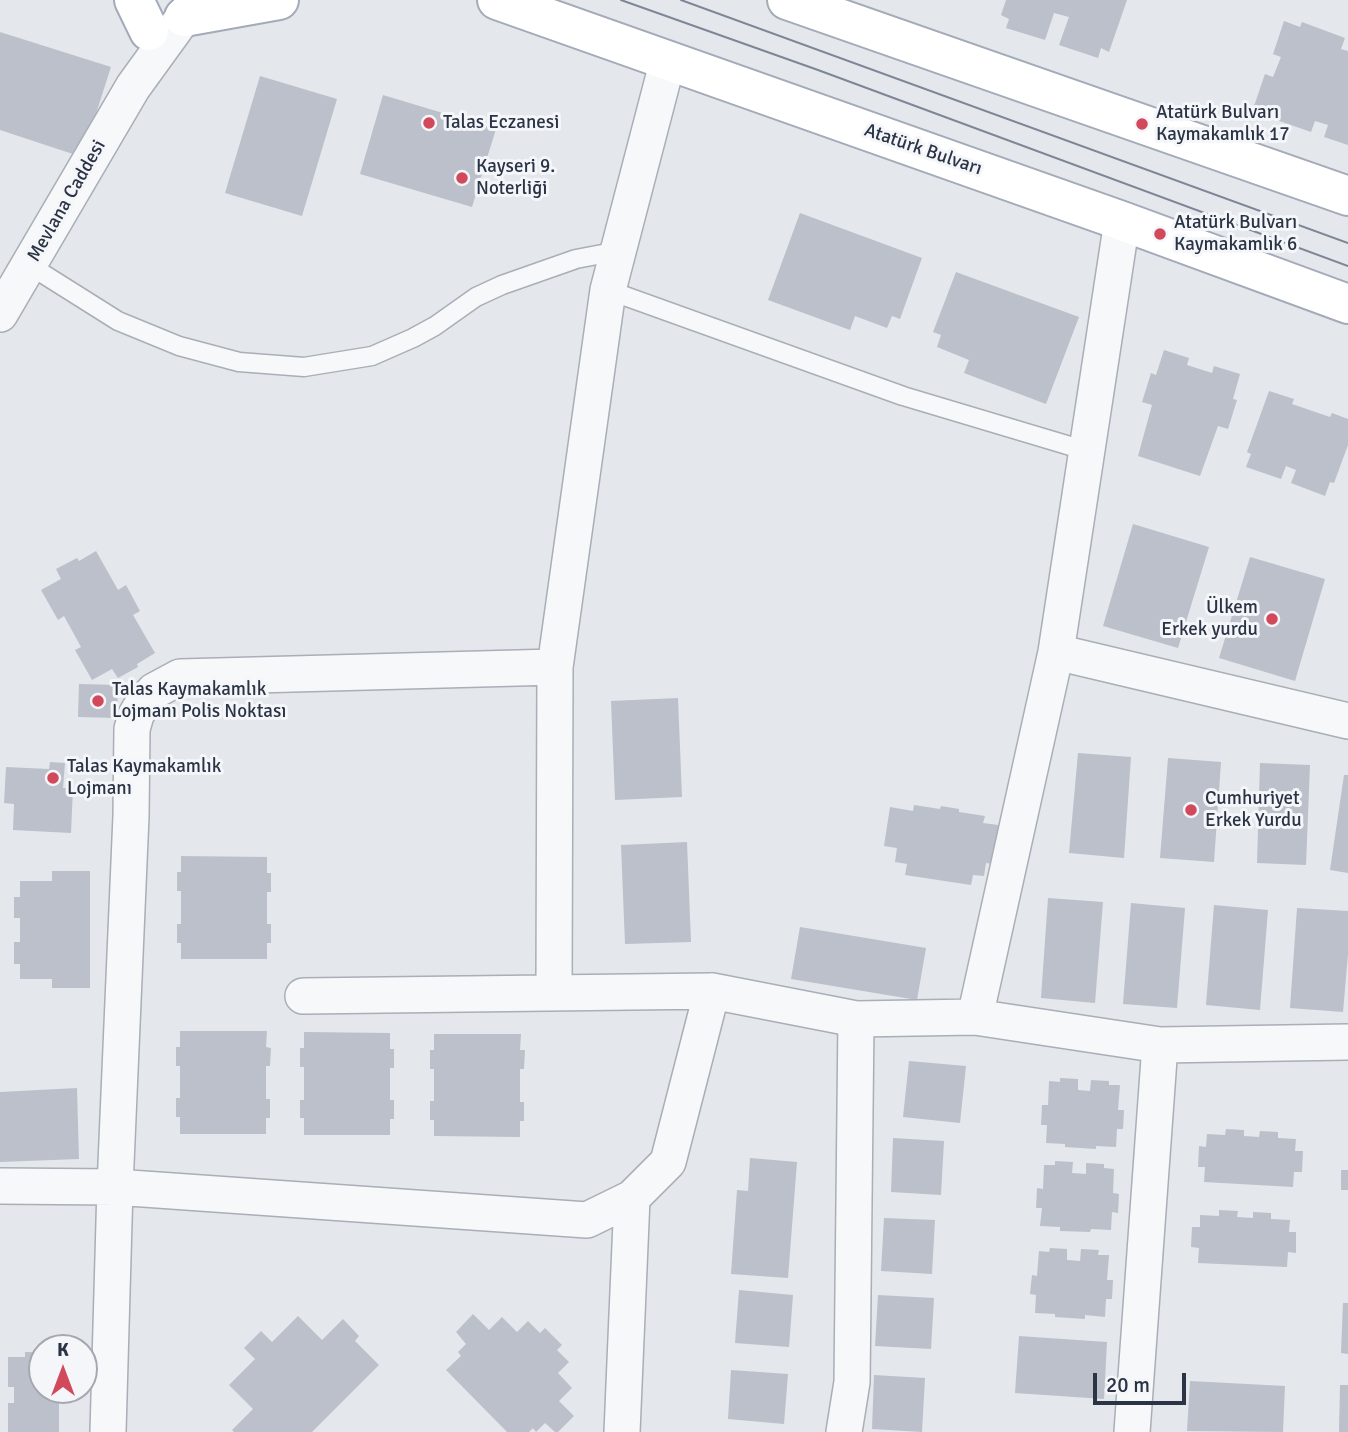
<!DOCTYPE html>
<meta charset="utf-8">
<style>
body{margin:0}
#map{position:relative;width:1348px;height:1432px;overflow:hidden;background:#e4e7ec;font-family:Signika,sans-serif}
canvas{display:block}
.north{position:absolute;left:28px;top:1334px;width:70px;height:70px;box-sizing:border-box;background:#f4f6f9;border:2px solid #a4a8b1;border-radius:50%;rotate:0deg;font-size:19px;font-weight:700;line-height:28px;text-align:center;color:#2b3445}
.north::after{content:'';display:block;margin:auto;width:24px;height:32px;background:#d1495b;clip-path:polygon(50% 0,100% 100%,50% 72%,0 100%)}
.scale{position:absolute;left:1093px;top:1373px;width:93px;height:32px;box-sizing:border-box;border:4px solid #2b3445;border-top:0;padding-left:9px;font-size:21px;line-height:24px;white-space:nowrap;color:#2b3445;-webkit-text-stroke:5px #f4f6f9;paint-order:stroke}
</style>
<div id="map">
<canvas width="1348" height="1432"></canvas>
<div class="north">K</div>
<div class="scale">20 m</div>
</div>
<script>
const ctx = document.querySelector('canvas').getContext('2d');
ctx.lineJoin = 'round';
function paint(path, color) { ctx.fillStyle = color; ctx.fill(path, 'evenodd'); }
const toPath = rows => new Path2D(rows.map(r => 'M' + r).join(''));
function trace(path, color, width, dash) { ctx.strokeStyle = color; ctx.lineWidth = width; ctx.lineCap = dash ? 'butt' : 'round'; ctx.setLineDash(dash || []); ctx.stroke(path); }
function write(font, color, halo, rows, align = 'center') {
  ctx.font = font + ' Signika,sans-serif'; ctx.lineWidth = 6; ctx.setLineDash([]); ctx.textBaseline = 'middle'; ctx.strokeStyle = halo; ctx.fillStyle = color; for (const [text, x, y, turn = 0] of rows) {
    ctx.save(); ctx.translate(x, y); ctx.rotate((+turn || 0) * Math.PI / 180); ctx.textAlign = isNaN(turn) ? turn : align; if (halo) ctx.strokeText(text, 0, 0); ctx.fillText(text, 0, 0); ctx.restore();
  }
}
const building = toPath([
 [1006,0,1127,0,1109,52,1101,48,1098,58,1059,45,1069,17,1054,13,1045,40,1006,28,1009,19,1001,15],
 [1284,21,1300,27,1302,22,1345,38,1341,49,1348,51,1348,145,1324,137,1328,125,1315,121,1311,132,1268,117,1270,112,1254,106,1265,74,1273,77,1281,57,1273,54],
 [0,32,111,67,82,157,0,130],
 [260,76,337,99,302,216,225,193],
 [383,95,496,129,472,207,360,174],
 [800,213,922,258,900,319,892,316,887,328,855,316,850,330,768,300],
 [956,272,1079,317,1046,404,964,373,969,360,937,347,941,335,933,332],
 [1164,350,1189,358,1187,365,1212,373,1214,366,1240,374,1233,399,1237,400,1228,429,1218,426,1200,476,1138,456,1152,405,1142,402,1151,373,1156,375],
 [1269,391,1294,399,1292,404,1330,417,1332,413,1348,419,1348,445,1334,483,1330,482,1325,496,1291,483,1296,470,1286,466,1281,479,1246,467,1251,454,1247,452],
 [1133,524,1209,547,1178,648,1103,626],
 [96,551,118,590,126,585,140,611,133,615,155,653,137,664,138,667,118,678,112,669,92,680,75,650,81,647,64,616,58,620,41,590,61,579,56,569,77,558,79,561],
 [1250,557,1325,579,1295,681,1219,658],
 [79,684,118,685,117,718,78,717],
 [678,698,682,797,615,800,611,701],
 [1078,753,1131,757,1124,858,1069,853],
 [1168,758,1221,762,1214,862,1160,858],
 [50,762,65,763,63,788,73,788,71,833,13,830,14,804,4,803,6,767,49,769],
 [1260,763,1310,765,1306,865,1257,863],
 [1344,775,1348,775,1348,873,1330,870],
 [914,805,940,809,941,806,959,809,959,812,985,816,983,823,1006,826,1000,865,986,863,984,876,973,875,971,885,905,875,907,864,895,862,897,848,884,846,890,807,913,811],
 [687,842,691,942,625,944,621,845],
 [181,856,267,857,267,873,271,873,271,892,267,892,267,924,271,924,271,943,267,943,267,959,181,959,181,943,177,943,177,924,181,924,181,891,177,891,177,872,181,872],
 [52,871,90,871,90,988,52,988,52,979,20,979,20,964,14,964,14,942,20,942,20,918,14,918,14,897,20,897,20,881,52,881],
 [1048,898,1103,902,1095,1003,1041,998],
 [1131,903,1185,908,1177,1008,1123,1004],
 [1214,905,1268,910,1260,1010,1206,1005],
 [1297,908,1348,911,1348,954,1343,1012,1290,1008],
 [800,927,926,948,917,1000,791,979],
 [180,1031,267,1031,266,1047,271,1048,270,1066,266,1066,266,1099,270,1099,270,1118,266,1118,266,1134,180,1134,180,1117,176,1117,176,1098,180,1098,180,1066,176,1066,176,1047,180,1047],
 [304,1032,390,1033,390,1049,394,1049,394,1068,390,1068,390,1100,394,1100,394,1119,390,1119,390,1135,304,1135,304,1118,300,1118,300,1100,304,1100,304,1067,300,1067,300,1048,304,1048],
 [434,1034,521,1034,520,1050,525,1050,524,1069,520,1069,520,1102,524,1102,524,1121,520,1121,520,1137,434,1136,434,1120,430,1120,430,1101,434,1101,434,1069,430,1069,430,1050,434,1050],
 [909,1061,966,1066,960,1123,903,1117],
 [1060,1078,1078,1079,1078,1090,1090,1091,1091,1080,1109,1081,1109,1085,1120,1085,1118,1110,1124,1110,1123,1129,1117,1129,1116,1147,1096,1146,1096,1149,1065,1147,1065,1144,1046,1143,1047,1125,1041,1125,1042,1105,1048,1105,1049,1081,1060,1082],
 [77,1088,79,1159,0,1162,0,1092],
 [1226,1129,1244,1130,1244,1136,1259,1137,1260,1131,1278,1132,1278,1138,1296,1139,1295,1151,1303,1151,1302,1172,1294,1172,1293,1187,1204,1182,1205,1167,1198,1167,1199,1146,1206,1147,1207,1134,1225,1135],
 [893,1138,944,1141,941,1195,891,1192],
 [750,1158,797,1162,788,1278,731,1274,737,1190,748,1191],
 [1055,1161,1073,1162,1072,1173,1086,1174,1086,1163,1104,1164,1104,1168,1114,1169,1113,1193,1119,1194,1118,1213,1112,1212,1111,1230,1091,1229,1090,1232,1060,1231,1060,1227,1040,1226,1042,1208,1036,1208,1037,1188,1043,1189,1044,1165,1055,1165],
 [1341,1170,1348,1170,1348,1190,1341,1190],
 [1219,1210,1238,1211,1237,1217,1253,1218,1253,1212,1271,1213,1271,1219,1290,1220,1289,1232,1296,1232,1296,1253,1288,1252,1287,1267,1198,1263,1199,1248,1191,1247,1192,1227,1200,1227,1200,1215,1219,1216],
 [884,1218,935,1220,932,1274,881,1271],
 [1050,1248,1067,1249,1067,1260,1080,1261,1081,1249,1099,1250,1098,1255,1109,1255,1107,1280,1113,1280,1112,1299,1106,1299,1105,1317,1085,1315,1085,1319,1055,1317,1055,1314,1035,1313,1036,1295,1030,1294,1032,1275,1037,1276,1039,1251,1049,1252],
 [739,1290,793,1295,789,1347,735,1343],
 [878,1295,934,1298,931,1349,875,1346],
 [1343,1303,1348,1303,1348,1354,1341,1353],
 [473,1314,489,1330,502,1317,517,1332,528,1321,540,1333,545,1328,562,1345,557,1350,569,1362,558,1373,572,1388,559,1401,574,1416,558,1432,555,1432,545,1423,536,1432,533,1428,529,1432,507,1432,446,1370,461,1356,458,1352,466,1344,456,1332],
 [298,1316,322,1340,343,1319,359,1336,355,1341,379,1365,312,1432,234,1432,232,1430,253,1409,229,1385,255,1359,244,1348,261,1331,272,1342],
 [1019,1336,1107,1342,1104,1399,1015,1393],
 [37,1346,42,1346,42,1390,59,1390,59,1432,8,1432,8,1403,14,1403,14,1387,8,1387,8,1357,25,1357,25,1352,37,1352],
 [731,1370,788,1374,784,1424,728,1419],
 [874,1375,925,1378,922,1432,872,1429],
 [1190,1381,1285,1386,1283,1432,1187,1431],
 [1340,1385,1348,1385,1348,1432,1339,1432]
]);
const lane = toPath([
 [29,265,118,321,179,346,239,362,304,367,372,356,413,338,435,326,476,297,502,285,576,259,618,251],
 [608,290,903,396,1087,451]
]);
const street = toPath([
 [0,314,133,87,196,0],
 [1056,652,1348,721],
 [554,992,555,667,608,290,668,60],
 [303,996,712,991,856,1019,975,1017,1160,1045,1348,1042],
 [975,1017,1056,652,1122,221],
 [0,1186,115,1187,587,1220,632,1198,668,1162,712,991],
 [108,1432,115,1187,131,816,132,729,136,715,143,703,154,691,180,677,555,667],
 [622,1432,632,1198],
 [844,1432,852,1382,856,1019],
 [1132,1432,1160,1045]
]);
const primary = toPath([
 [134,0,149,31],
 [497,0,1122,221,1348,304],
 [787,0,1348,196],
 [184,17,279,0]
]);
const tram = toPath([
 [621,0,818,70,1348,266],
 [681,0,1348,243]
]);
const markers = [
 [429,123,7,"#d1495b"],
 [1142,124,7,"#d1495b"],
 [462,178,7,"#d1495b"],
 [1160,234,7,"#d1495b"],
 [1272,619,7,"#d1495b"],
 [98,701,7,"#d1495b"],
 [53,778,7,"#d1495b"],
 [1191,810,7,"#d1495b"]
];
const poiNames = [
 ["Atatürk Bulvarı",1156,113],
 ["Kaymakamlık 17",1156,135],
 ["Talas Eczanesi",443,123],
 ["Kayseri 9.",476,167],
 ["Noterliği",476,189],
 ["Atatürk Bulvarı",1174,223],
 ["Kaymakamlık 6",1174,245],
 ["Ülkem",1258,608,"right"],
 ["Erkek yurdu",1258,630,"right"],
 ["Talas Kaymakamlık",112,690],
 ["Lojmanı Polis Noktası",112,712],
 ["Talas Kaymakamlık",67,767],
 ["Lojmanı",67,789],
 ["Cumhuriyet",1205,799],
 ["Erkek Yurdu",1205,821]
];
const streetNames = [
 ["Atatürk Bulvarı",923,150,19],
 ["Mevlana Caddesi",67,201,-60]
];
paint(building, '#bbc0ca');
trace(lane, '#a9aeb7', 21);
trace(street, '#a9aeb7', 38);
trace(primary, '#a3abb8', 42);
trace(lane, '#f7f8fa', 18);
trace(street, '#f7f8fa', 35);
trace(primary, '#fff', 38);
trace(tram, '#7d8696', 2);
for (const [x, y, r, color] of markers) { const dot = new Path2D(); dot.arc(x, y, r, 0, 2 * Math.PI); ctx.fillStyle = color; ctx.fill(dot); trace(dot, '#f4f6f9', 2.5); }
write('19px', '#2b3445', '#f4f6f9', poiNames, 'left');
write('19px', '#2b3445', '#f4f6f9', streetNames);
</script>
